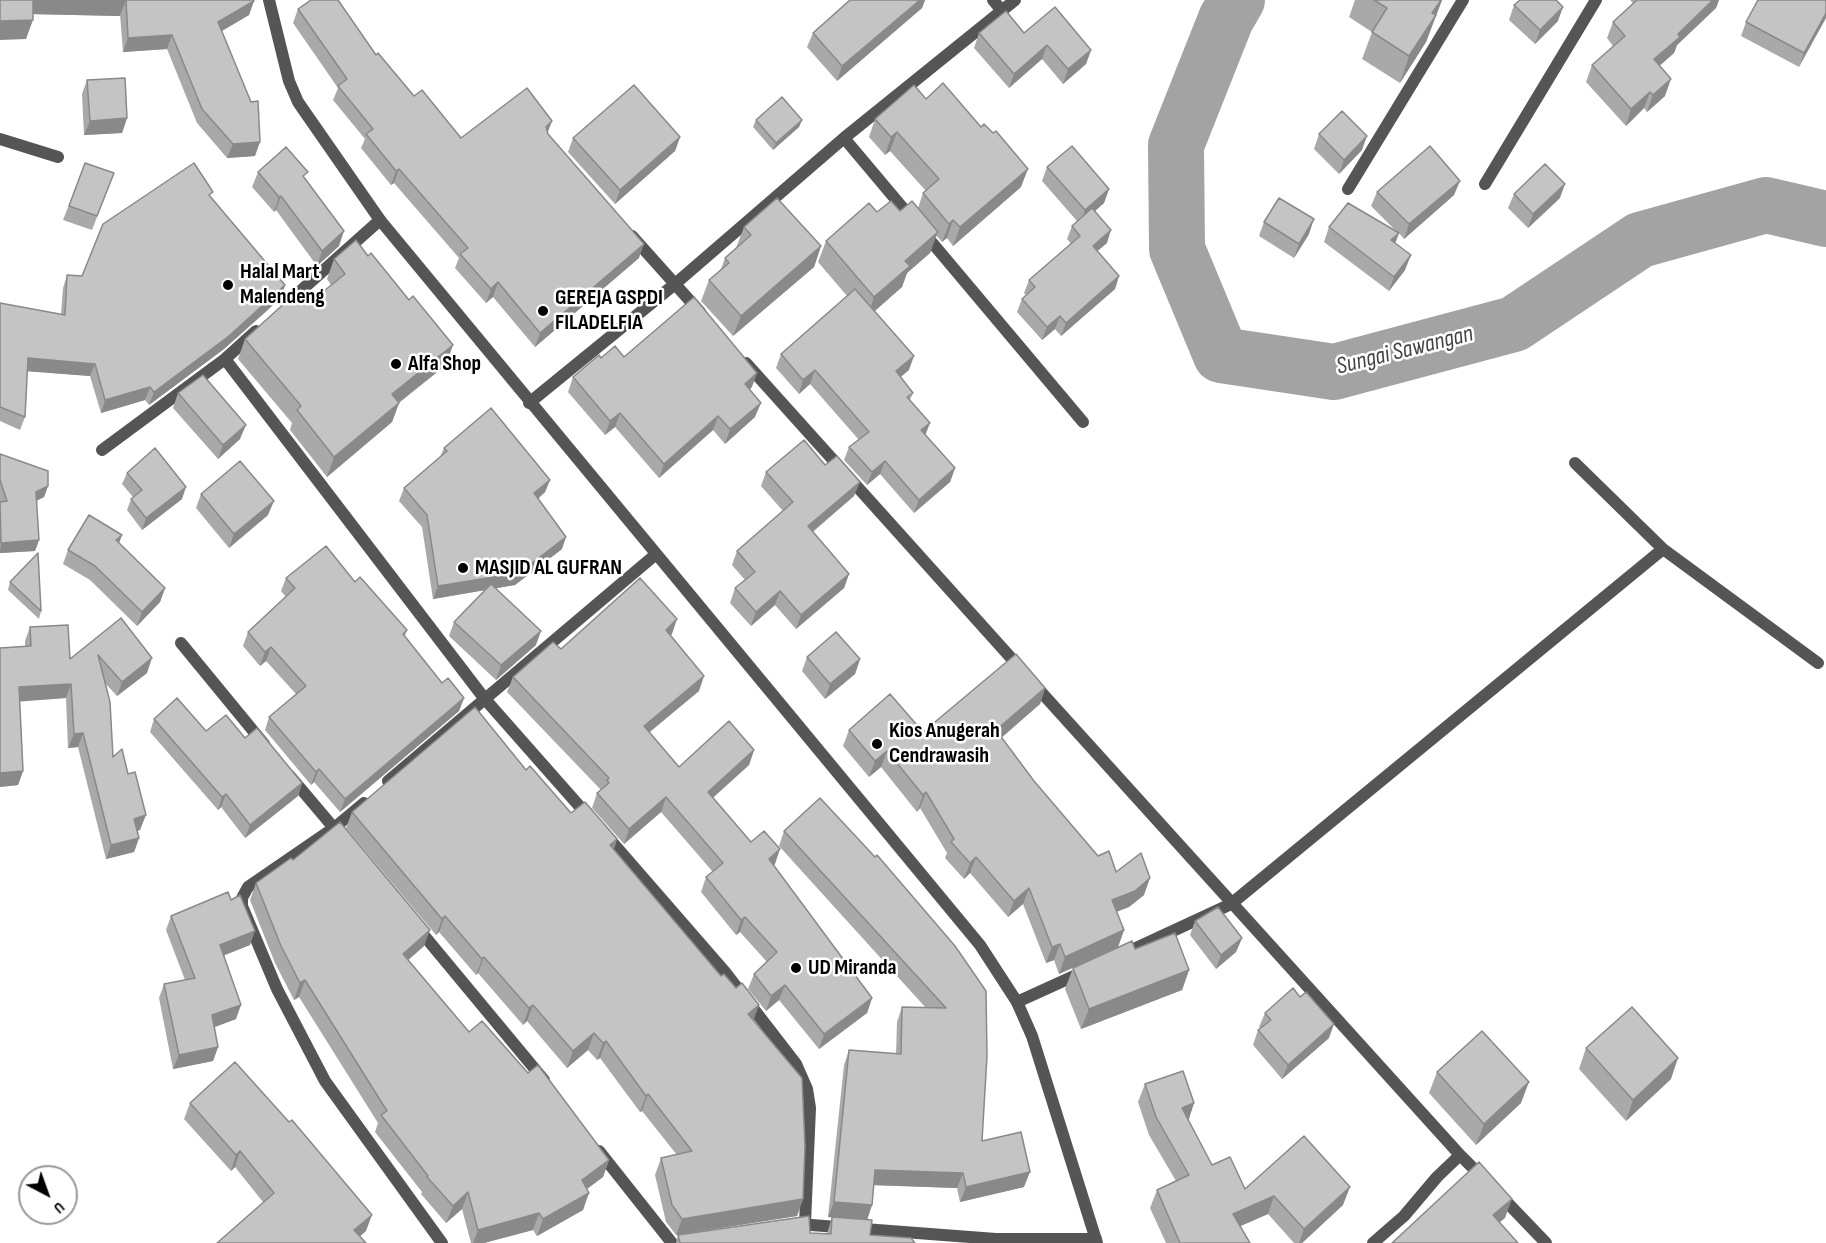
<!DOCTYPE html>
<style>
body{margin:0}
#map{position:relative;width:1826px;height:1243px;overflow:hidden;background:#fff;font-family:"Sofia Sans Condensed",sans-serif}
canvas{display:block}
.north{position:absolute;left:18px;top:1165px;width:60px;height:60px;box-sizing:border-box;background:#fff;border:2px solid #999;border-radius:50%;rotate:139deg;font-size:16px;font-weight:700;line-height:24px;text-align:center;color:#000}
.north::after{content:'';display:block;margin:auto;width:21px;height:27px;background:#000;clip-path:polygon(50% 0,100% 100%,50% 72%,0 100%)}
</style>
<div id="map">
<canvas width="1826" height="1243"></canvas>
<div class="north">U</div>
</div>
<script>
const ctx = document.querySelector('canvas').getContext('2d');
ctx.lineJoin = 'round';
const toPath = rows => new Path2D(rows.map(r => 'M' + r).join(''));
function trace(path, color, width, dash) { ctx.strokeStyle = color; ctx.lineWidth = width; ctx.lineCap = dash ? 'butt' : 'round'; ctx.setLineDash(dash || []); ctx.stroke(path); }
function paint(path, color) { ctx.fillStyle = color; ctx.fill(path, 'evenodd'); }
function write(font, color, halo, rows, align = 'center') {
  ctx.font = font + ' "Sofia Sans Condensed",sans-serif'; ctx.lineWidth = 5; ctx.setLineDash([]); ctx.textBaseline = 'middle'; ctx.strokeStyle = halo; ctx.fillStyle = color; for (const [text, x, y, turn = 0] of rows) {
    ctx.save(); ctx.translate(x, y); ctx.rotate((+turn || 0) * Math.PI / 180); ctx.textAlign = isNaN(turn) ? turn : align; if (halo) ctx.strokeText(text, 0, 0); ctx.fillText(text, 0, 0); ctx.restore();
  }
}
const river = toPath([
 [1237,0,1226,19,1176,145,1177,249,1221,355,1334,372,1514,324,1640,240,1766,205,1826,219]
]);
const minor = toPath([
 [993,0,1002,11],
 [844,138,1083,422],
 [0,139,58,157],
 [1485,184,1596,0],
 [1348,189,1463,0],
 [632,236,700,312],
 [287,303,380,220],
 [256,331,225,359,484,698,589,817],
 [746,363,1021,669],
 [529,403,675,284,844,138,1015,0],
 [102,450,225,359],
 [1575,463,1663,549,1818,663],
 [181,643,264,744],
 [1032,682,1460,1155,1437,1177,1404,1216,1373,1243],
 [290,776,339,834],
 [388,781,655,555],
 [364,803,334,828,248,887,242,898,242,906,277,989,325,1081,442,1243],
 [605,834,725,972,796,1064,807,1089,810,1108,805,1223],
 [417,927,544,1080],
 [1121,955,1231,904,1663,549],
 [1017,1002,1083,972],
 [599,1151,672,1243],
 [1460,1155,1485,1180],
 [1499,1194,1546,1243],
 [798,1224,996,1239,1096,1239]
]);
const tertiary = toPath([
 [269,0,289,81,298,102,380,220,980,945,1017,1002,1032,1036,1097,1243]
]);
const wall = toPath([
 [0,0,253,0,249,15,222,31,255,156,227,158,197,123,167,49,123,52,120,14,120,16,33,14,26,39],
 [850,0,925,0,922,8,837,81,807,47,813,33],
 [1355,0,1442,0,1426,42,1400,83,1362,59,1372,32,1349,17],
 [1630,0,1719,0,1716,8,1677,45,1674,53,1659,66,1665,96,1647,112,1644,108,1626,126,1586,82,1592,65,1613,46,1607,38,1613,22,1633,3],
 [1826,0,1799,67,1741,36,1746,22],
 [1514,5,1558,21,1535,44,1509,20],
 [298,9,376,55,414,96,461,138,552,121,548,132,548,134,639,258,535,347,493,297,486,303,455,268,459,258,394,183,391,185,361,148,365,139,333,100,338,88,293,23],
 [979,33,1024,33,1091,50,1086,64,1063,84,1042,59,1009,88,974,48],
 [87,80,127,118,122,133,84,135,82,94],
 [926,99,1021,187,953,246,947,238,942,242,936,235,930,253,907,273,902,287,874,311,909,370,900,377,913,393,910,400,925,434,955,468,950,482,914,513,880,474,867,485,844,460,849,447,859,440,810,384,799,394,776,368,781,354,847,296,818,262,826,241,877,212,900,211,918,208,923,193,926,191,890,151,885,155,869,137,875,119],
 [756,120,802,120,799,127,773,150,753,127],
 [1319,134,1362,150,1339,174,1314,149],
 [680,137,675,151,615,204,568,152,573,138],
 [85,163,114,173,92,230,63,220],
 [1047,167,1109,189,1104,203,1095,211,1107,243,1097,251,1119,276,1115,289,1061,336,1055,329,1042,340,1017,312,1022,299,1026,295,1024,293,1029,280,1071,244,1067,239,1072,226,1077,221,1042,181],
 [258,172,306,179,339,246,317,266,276,210,274,212,252,187],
 [1377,192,1454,195,1404,239,1399,233,1395,244,1405,270,1389,291,1324,242,1329,227,1398,233,1371,206],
 [1514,194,1560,198,1528,228,1508,208],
 [211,198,285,285,281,298,224,349,149,405,145,400,101,413,90,376,27,371,25,417,20,430,0,421,0,303,61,314,63,288,67,275,82,276],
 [1264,222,1309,234,1294,258,1259,236],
 [744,227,821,246,814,267,733,336,701,301,709,280,721,269,725,258,736,248],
 [334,259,446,365,399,403,392,422,327,477,290,430,292,423,238,359,245,339,309,303,331,285,327,279],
 [624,357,752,387,750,389,755,417,725,444,713,430,659,478,615,427,605,435,568,392,573,377],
 [178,393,240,439,218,459,173,408],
 [444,448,550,480,545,492,538,499,562,549,515,585,496,588,536,645,496,680,449,636,454,622,485,590,433,599,422,527,399,501,404,488,440,457],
 [0,454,48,486,44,497,36,501,39,540,35,551,0,553],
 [825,465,854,496,813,532,849,574,844,588,796,629,775,605,751,626,730,603,735,588,745,580,732,565,737,551,783,511,761,486,766,472],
 [127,473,182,499,142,530,127,510,131,499,133,497,122,484],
 [201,494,268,515,229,548,196,508],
 [119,543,165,588,160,602,137,626,90,580,63,564,68,550],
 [286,578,355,582,407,630,405,636,442,683,464,698,459,711,340,812,314,782,311,785,265,730,269,717,296,694,266,661,260,666,243,646,248,632,286,597,281,591],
 [10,582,41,611,39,619,8,590],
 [121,618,147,673,117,696,105,683,113,757,140,830,137,831,139,838,134,852,106,859,78,747,68,748,66,698,20,701,23,771,18,785,0,787,0,648,25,646,25,641,30,627,70,659],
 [672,634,670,636,699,691,649,732,679,767,754,750,749,765,713,798,751,842,775,864,773,866,872,998,867,1013,819,1049,779,1000,766,1011,748,989,754,974,767,962,740,932,736,935,701,892,706,877,713,872,661,812,624,844,592,808,597,793,601,790,507,692,513,677,561,649],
 [807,657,860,659,855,674,825,699,802,671],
 [1045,688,1040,704,1001,737,1034,781,1098,856,1144,895,1129,907,1116,912,1124,930,1118,947,1059,974,1054,960,1046,963,1023,904,1008,917,970,873,964,879,945,858,947,853,920,808,917,812,881,767,869,777,843,746,849,730,923,732],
 [154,719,206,731,245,738,302,783,298,796,245,838,221,807,218,810,150,732],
 [526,770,571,813,617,839,614,849,754,1020,803,1199,797,1216,676,1235,666,1222,655,1175,661,1158,677,1155,642,1111,640,1112,600,1058,597,1060,588,1050,567,1068,527,1021,523,1025,478,973,476,975,439,932,436,935,346,828,352,812],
 [784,831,955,946,982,1141,1024,1187,960,1202,957,1188,874,1185,872,1205,867,1220,828,1217,844,1065,849,1050,896,1054,897,1022,902,1007,926,1008,779,846],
 [293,860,424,946,408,960,469,1032,528,1073,609,1160,603,1177,587,1189,583,1210,537,1236,533,1230,484,1243,471,1243,462,1209,446,1223,421,1194,422,1192,375,1132,378,1123,299,997,294,1000,275,963,250,900,256,883],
 [171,916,250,945,224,955,236,1019,214,1027,218,1047,213,1061,173,1069,159,998,164,984,185,980,166,930],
 [1195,921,1242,938,1236,952,1216,969,1190,935],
 [1135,949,1189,970,1182,990,1081,1029,1065,989,1073,968],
 [1265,1013,1329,1038,1282,1079,1253,1045,1258,1030,1261,1028,1259,1027],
 [1586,1048,1671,1079,1626,1121,1579,1069],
 [1437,1072,1521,1103,1476,1145,1429,1093],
 [1145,1084,1194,1103,1188,1120,1212,1165,1245,1189,1343,1205,1302,1243,1294,1243,1268,1214,1240,1226,1250,1243,1166,1243,1150,1208,1157,1190,1176,1181,1149,1135,1138,1102],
 [190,1103,366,1231,360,1236,263,1202,235,1167,231,1171,184,1119],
 [832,1217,870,1235,915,1243,676,1243,678,1235,827,1234]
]);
const shadedWall = toPath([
 [31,0,126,0,120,16,26,14],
 [920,0,925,0,922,8,837,81,842,66],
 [1441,0,1442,0,1426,42,1400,83,1409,56,1432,13],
 [1713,0,1719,0,1716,8,1677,45,1674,53,1648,76,1654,59,1678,34],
 [254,1,249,15,213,36,218,22],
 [1563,7,1558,21,1535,44,1540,30],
 [1826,13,1826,18,1799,67,1804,53],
 [33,20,26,39,0,40,0,21],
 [172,35,167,49,123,52,128,38],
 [1047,45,1042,59,1009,88,1014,74],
 [1091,50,1086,64,1063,84,1068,69],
 [1671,79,1665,96,1647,112,1653,95],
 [1650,92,1644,108,1626,126,1631,109],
 [127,118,122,133,84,135,90,121],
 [802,120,799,127,773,150,776,143],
 [552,121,546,135,546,127],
 [897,132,890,151,885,155,891,137],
 [1367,136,1362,150,1339,174,1344,160],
 [680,137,675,151,615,204,620,190],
 [260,142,255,156,227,158,233,144],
 [399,169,394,183,391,185,396,171],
 [1028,169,1021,187,953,246,960,227],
 [1460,181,1454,195,1404,239,1409,224],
 [1565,184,1560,198,1528,228,1533,214],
 [1109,189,1104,203,1080,224,1085,210],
 [281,196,276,210,274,212,279,197],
 [1314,219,1309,234,1294,258,1299,244],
 [953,220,947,238,942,242,949,224],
 [1111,230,1107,243,1088,259,1093,246],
 [344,231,339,246,317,266,322,251],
 [938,232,930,253,907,273,902,287,867,318,874,297,905,261],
 [1399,233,1393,248,1391,240],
 [644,244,639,258,535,347,540,333],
 [821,246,814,267,733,336,741,316],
 [1411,255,1405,270,1389,291,1394,277],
 [1119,276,1115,289,1061,336,1066,323],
 [498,282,493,297,486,303,491,289],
 [285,285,281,298,224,349,149,405,154,392],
 [1060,316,1055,329,1042,340,1047,327],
 [453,345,446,365,384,414,392,394],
 [914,356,909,370,891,385,896,371],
 [28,358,95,364,90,376,24,371],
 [815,370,810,384,799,394,803,380],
 [757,373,752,387,740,398,745,384],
 [150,387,145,400,101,413,105,400],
 [399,403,392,422,327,477,334,457],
 [761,403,755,417,725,444,730,429],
 [620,413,615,427,605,435,610,421],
 [718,416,713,430,659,478,664,464],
 [930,423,925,436,921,430],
 [246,425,240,439,218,459,223,445],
 [885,461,880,474,867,485,872,472],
 [955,468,950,482,914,513,919,500],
 [550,480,545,492,529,506,534,493],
 [860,482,854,496,802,540,808,526],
 [48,486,44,497,32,503,36,492],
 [186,487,182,499,142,530,146,518],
 [274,501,268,515,229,548,234,534],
 [122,535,117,549,116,540],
 [566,537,562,549,515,585,433,599,438,586],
 [39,540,35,551,0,553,1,543],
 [849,574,844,588,796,629,801,615],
 [165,588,160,602,137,626,142,612],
 [780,591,775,605,751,626,756,612],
 [677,619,672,634,660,645,666,630],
 [541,631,536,645,496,680,501,665],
 [271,647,266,661,260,666,265,652],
 [152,658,147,673,117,696,122,682],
 [860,659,855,674,825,699,830,684],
 [704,676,699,691,639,741,644,726],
 [71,684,66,698,14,702,19,687],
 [1045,688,1040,704,991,747,996,730],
 [464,698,459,711,340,812,345,799],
 [83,733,78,747,68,748,74,734],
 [754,750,749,765,702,807,708,792],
 [887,751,881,767,869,777,875,761],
 [319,769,314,782,311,785,316,772],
 [23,771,18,785,0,787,0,773],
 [302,783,298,796,245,838,250,825],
 [926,792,920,808,917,812,923,795],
 [226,794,221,807,218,810,222,797],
 [666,797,661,812,624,844,629,829],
 [146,815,140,830,129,833,134,819],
 [139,838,134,852,106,859,111,845],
 [617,839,611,855,610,845],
 [780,849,775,864,763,874,769,859],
 [976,857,970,873,964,879,970,863],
 [1150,878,1144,895,1129,907,1106,916,1112,900],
 [1029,888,1023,904,1008,917,1014,901],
 [445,916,439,932,436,935,442,919],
 [745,917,740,932,736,935,741,920],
 [430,930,424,946,397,970,403,954],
 [1124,930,1118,947,1059,974,1065,957],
 [255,931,250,945,215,959,220,945],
 [1242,938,1236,952,1216,969,1221,955],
 [1060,944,1054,960,1046,963,1052,947],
 [484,957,478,973,476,975,482,959],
 [1189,970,1182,990,1081,1029,1089,1009],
 [305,980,299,997,294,1000,300,983],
 [785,985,779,1000,766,1011,771,996],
 [872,998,867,1013,819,1049,824,1034],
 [241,1005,236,1019,207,1030,212,1015],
 [533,1005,527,1021,523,1025,529,1008],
 [759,1005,753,1022,748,1014],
 [1334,1024,1329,1038,1282,1079,1288,1065],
 [594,1033,588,1050,567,1068,573,1051],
 [606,1041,600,1058,597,1060,603,1043],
 [218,1047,213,1061,173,1069,179,1055],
 [1678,1058,1671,1079,1626,1121,1633,1100],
 [1529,1082,1521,1103,1476,1145,1484,1124],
 [648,1094,642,1111,640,1112,646,1096],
 [1194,1103,1188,1122,1182,1108],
 [240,1151,235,1167,231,1171,236,1155],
 [609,1160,603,1177,576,1197,582,1180],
 [875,1170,963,1173,957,1188,869,1185],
 [1030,1172,1024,1187,960,1202,966,1187],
 [1350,1187,1343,1205,1302,1243,1299,1243,1304,1229],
 [468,1192,462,1209,446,1223,453,1206],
 [589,1193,583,1210,537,1236,543,1219],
 [1274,1196,1268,1214,1227,1232,1233,1214],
 [803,1199,797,1216,676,1235,682,1219],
 [1512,1199,1505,1218,1486,1234,1493,1215],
 [834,1202,872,1205,867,1220,828,1217],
 [539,1213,533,1230,484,1243,473,1243,478,1230],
 [372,1215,366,1231,352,1243,354,1230]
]);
const building = toPath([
 [0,0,33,0,33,20,0,21,0,0],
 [126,0,253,0,254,1,218,22,251,102,258,101,260,142,233,144,202,109,172,35,128,38,126,0],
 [311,0,338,0,376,55,378,53,414,96,422,90,461,138,527,88,552,121,546,127,548,134,644,244,540,333,498,282,491,289,460,254,468,248,399,169,396,171,366,134,373,129,338,86,347,79,298,9,311,0],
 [850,0,920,0,842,66,813,33,850,0],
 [1374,0,1441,0,1432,13,1436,15,1409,56,1372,32,1387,8,1374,0],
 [1520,0,1556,0,1563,7,1540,30,1514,5,1520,0],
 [1637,0,1713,0,1678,34,1680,37,1654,59,1671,79,1653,95,1650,92,1631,109,1592,65,1625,36,1613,22,1637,0],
 [1758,0,1826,0,1826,13,1804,53,1746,22,1758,0],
 [1055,7,1091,50,1068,69,1047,45,1014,74,979,33,1006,11,1024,33,1055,7],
 [125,78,127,118,90,121,87,80,125,78],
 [943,83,981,127,984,124,993,133,996,131,1028,169,960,227,953,220,949,224,923,193,939,179,897,132,891,137,875,119,914,85,926,99,943,83],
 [634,85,680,137,620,190,573,138,634,85],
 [782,97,802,120,776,143,756,120,782,97],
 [1342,111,1367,136,1344,160,1319,134,1342,111],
 [1072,146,1109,189,1085,210,1047,167,1072,146],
 [1430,146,1460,181,1409,224,1377,192,1430,146],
 [286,147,308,172,303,176,344,231,322,251,281,196,279,197,258,172,286,147],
 [85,163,114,173,97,216,69,206,85,163],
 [194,163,213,192,209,195,285,285,229,336,154,392,150,387,105,400,95,364,28,358,25,417,0,407,0,303,65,315,67,275,82,276,103,224,194,163],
 [1545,164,1565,184,1533,214,1514,194,1545,164],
 [777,198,821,246,741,316,709,280,729,263,725,258,751,235,744,227,777,198],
 [1279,198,1314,219,1299,244,1264,222,1279,198],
 [891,201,900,211,912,201,938,232,905,261,910,266,874,297,826,241,869,203,877,212,891,201],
 [1348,203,1399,233,1391,240,1411,255,1394,277,1329,227,1348,203],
 [1092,208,1111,230,1093,246,1119,276,1066,323,1060,316,1047,327,1022,299,1035,287,1029,280,1080,236,1072,226,1092,208],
 [356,240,368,256,371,253,409,300,413,296,453,345,392,394,399,403,334,457,297,410,301,406,245,339,298,291,309,303,345,274,334,259,356,240],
 [855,289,914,356,896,371,913,393,907,397,930,423,921,430,955,468,919,500,885,461,872,472,849,447,869,432,815,370,803,380,781,354,855,289],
 [694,297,757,373,745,384,761,403,730,429,718,416,664,464,620,413,610,421,573,377,599,355,601,358,615,346,624,357,694,297],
 [203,375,246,425,223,445,178,393,203,375],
 [491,408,550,480,534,493,566,537,519,573,438,586,427,515,404,488,447,451,444,448,491,408],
 [804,440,825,465,837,456,860,482,808,526,849,574,801,615,780,591,756,612,735,588,755,572,737,551,793,502,766,472,804,440],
 [155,448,186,487,146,518,131,499,142,490,127,473,155,448],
 [0,454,48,471,48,486,36,492,39,540,1,543,0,502,7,501,0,480,0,454],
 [240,461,274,501,234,534,201,494,240,461],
 [89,515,122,535,116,540,165,588,142,612,95,566,68,550,89,515],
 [326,546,355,582,360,577,407,630,403,634,442,683,448,678,464,698,345,799,319,769,316,772,269,717,306,686,271,647,265,652,248,632,295,588,286,578,326,546],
 [38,553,41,611,10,582,38,553],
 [640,578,677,619,666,630,704,676,644,726,679,767,729,721,754,750,708,792,751,842,764,831,780,849,769,859,872,998,824,1034,785,985,771,996,754,974,777,952,745,917,741,920,706,877,723,863,666,797,629,829,597,793,609,783,607,780,609,778,513,677,553,642,561,649,640,578],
 [491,584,541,631,501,665,454,622,491,584],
 [121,618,152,658,122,682,98,655,110,702,113,757,122,749,128,774,135,772,146,815,134,819,139,838,111,845,83,733,74,734,71,684,19,687,23,771,0,773,0,648,31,646,30,627,68,625,70,659,121,618],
 [836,632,860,659,830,684,807,657,836,632],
 [1016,654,1045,688,996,730,1034,781,1098,856,1109,851,1116,872,1141,853,1150,878,1135,891,1112,900,1124,930,1065,957,1060,944,1052,947,1029,888,1014,901,976,857,970,863,951,842,954,839,926,792,923,795,887,751,875,761,849,730,890,694,923,732,1016,654],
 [177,698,206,731,226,715,245,738,257,728,302,783,250,825,226,794,222,797,154,719,177,698],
 [475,707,526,770,530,766,571,813,585,802,617,839,610,845,721,976,724,974,736,988,742,983,759,1005,748,1014,802,1078,805,1146,803,1199,682,1219,672,1205,661,1158,692,1151,648,1094,646,1096,606,1041,603,1043,594,1033,573,1051,533,1005,529,1008,484,957,482,959,445,916,442,919,352,812,475,707],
 [820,798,875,857,877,855,955,946,986,991,987,1056,982,1141,1021,1132,1030,1172,966,1187,963,1173,875,1170,872,1205,834,1202,849,1050,901,1054,902,1007,946,1008,784,831,820,798],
 [340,822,430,930,403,954,469,1032,482,1021,528,1073,538,1065,609,1160,582,1180,589,1193,543,1219,539,1213,478,1230,468,1192,453,1206,427,1177,428,1176,381,1115,387,1111,305,980,300,983,281,946,256,883,291,858,293,860,340,822],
 [228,892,231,900,240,895,255,931,220,945,241,1005,212,1015,218,1047,179,1055,164,984,195,978,171,916,228,892],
 [1218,907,1242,938,1221,955,1195,921,1218,907],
 [1175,933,1189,970,1089,1009,1073,968,1132,941,1135,949,1175,933],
 [1293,988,1300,997,1306,992,1334,1024,1288,1065,1258,1030,1271,1020,1265,1013,1293,988],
 [1632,1007,1678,1058,1633,1100,1586,1048,1632,1007],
 [1482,1031,1529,1082,1484,1124,1437,1072,1482,1031],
 [235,1062,289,1122,292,1120,372,1215,354,1230,366,1243,217,1243,274,1193,240,1151,236,1155,190,1103,235,1062],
 [1183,1071,1194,1103,1182,1108,1212,1165,1230,1157,1245,1189,1304,1136,1350,1187,1304,1229,1274,1196,1233,1214,1250,1243,1180,1243,1157,1190,1189,1175,1156,1117,1145,1084,1183,1071],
 [1479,1162,1512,1199,1493,1215,1518,1243,1392,1243,1479,1162],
 [809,1216,810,1233,831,1234,832,1217,872,1220,870,1235,911,1238,915,1243,680,1243,678,1235,809,1216]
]);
const markers = [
 [228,285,6,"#000"],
 [543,311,6,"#000"],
 [396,364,6,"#000"],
 [463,568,6,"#000"],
 [877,744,6,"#000"],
 [796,968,6,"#000"]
];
const poiNames = [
 ["Halal Mart",240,272],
 ["Malendeng",240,297],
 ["GEREJA GSPDI",555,298],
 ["FILADELFIA",555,323],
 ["Alfa Shop",408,364],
 ["MASJID AL GUFRAN",475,568],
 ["Kios Anugerah",889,731],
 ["Cendrawasih",889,756],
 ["UD Miranda",808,968]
];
const waterNames = [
 ["Sungai Sawangan",1405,351,-14]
];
trace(river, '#a3a3a3', 56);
trace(minor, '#555', 12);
trace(tertiary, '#555', 12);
paint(wall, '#a9a9a9');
paint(shadedWall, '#898989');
paint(building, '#c4c4c4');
trace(building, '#898989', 1.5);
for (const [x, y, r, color] of markers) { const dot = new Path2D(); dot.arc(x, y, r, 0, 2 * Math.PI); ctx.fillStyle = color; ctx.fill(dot); trace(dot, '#fff', 2); }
write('bold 22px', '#000', '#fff', poiNames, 'left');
write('italic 24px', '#444', '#fff', waterNames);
</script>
